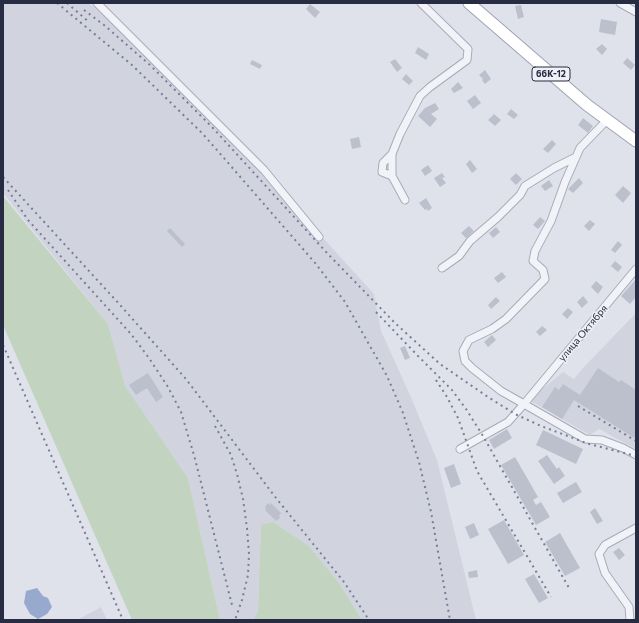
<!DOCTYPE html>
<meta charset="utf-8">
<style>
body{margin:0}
#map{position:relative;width:639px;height:623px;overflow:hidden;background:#dfe2ea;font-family:Commissioner,sans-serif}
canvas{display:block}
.frame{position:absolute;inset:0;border:4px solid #272c42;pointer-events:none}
</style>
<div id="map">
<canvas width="639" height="623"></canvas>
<div class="frame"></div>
</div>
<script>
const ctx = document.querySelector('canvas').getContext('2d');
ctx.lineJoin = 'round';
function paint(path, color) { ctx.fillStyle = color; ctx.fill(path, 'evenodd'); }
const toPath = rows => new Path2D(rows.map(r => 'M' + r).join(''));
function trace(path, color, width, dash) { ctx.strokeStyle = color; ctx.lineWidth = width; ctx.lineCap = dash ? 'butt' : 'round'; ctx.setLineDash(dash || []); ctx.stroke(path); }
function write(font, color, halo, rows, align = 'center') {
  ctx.font = font + ' Commissioner,sans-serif'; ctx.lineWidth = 3; ctx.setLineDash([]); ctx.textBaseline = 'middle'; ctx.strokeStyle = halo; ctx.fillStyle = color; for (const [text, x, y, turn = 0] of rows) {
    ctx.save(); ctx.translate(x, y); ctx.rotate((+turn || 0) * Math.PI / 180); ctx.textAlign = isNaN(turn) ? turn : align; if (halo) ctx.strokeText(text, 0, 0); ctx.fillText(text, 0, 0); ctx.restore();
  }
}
const built = toPath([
 [3,3,88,3,140,41,262,171,374,294,381,331,410,395,437,460,476,620,362,620,339,583,310,547,261,525,258,611,253,620,220,620,188,478,124,386,108,324,3,193],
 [636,313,636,449,599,429,590,435,529,400,563,372,574,379,583,368],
 [101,607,107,620,77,620]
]);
const green = toPath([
 [3,196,108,324,125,386,188,478,220,620,132,620,3,325],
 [273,522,310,547,339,583,362,620,253,620,258,611,261,525]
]);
const water = toPath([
 [37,588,43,596,48,598,52,607,47,614,38,619,30,614,24,603,26,591]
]);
const building = toPath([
 [310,4,320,12,315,18,306,9],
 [521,5,524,17,518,19,515,6],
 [601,19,617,22,615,35,599,32],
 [602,44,607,49,602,55,596,49],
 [418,47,429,54,426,60,415,53],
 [627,58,635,65,631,70,623,63],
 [395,59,402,68,397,72,390,62],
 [252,60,262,65,260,69,250,64],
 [485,70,491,79,485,84,482,80,483,79,479,75],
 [406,74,413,81,409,85,402,79],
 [458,82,463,88,454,93,451,89],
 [475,95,481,103,473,109,467,101],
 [435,103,439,109,431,114,437,119,430,127,418,116,425,108],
 [511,109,518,115,514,119,507,114],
 [494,114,501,120,495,126,488,120],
 [583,118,593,126,588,133,578,125],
 [359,137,361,147,352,149,350,139],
 [552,140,556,144,548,153,543,149],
 [470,160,477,169,472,173,466,164],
 [428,165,432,171,425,176,421,170],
 [442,173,445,177,442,178,446,183,440,187,434,178],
 [516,173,522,179,516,185,510,179],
 [579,178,583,183,573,193,568,189],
 [549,180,553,186,545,191,541,186],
 [623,186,631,193,623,203,615,195],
 [426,198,432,208,428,211,427,209,425,210,419,203],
 [540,217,545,221,538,229,533,225],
 [590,220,595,224,589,231,584,226],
 [469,226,474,231,466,238,461,233],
 [496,227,500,232,493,238,489,233],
 [170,228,185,244,182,247,167,231],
 [618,241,622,245,615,253,611,250],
 [615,261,622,267,618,272,611,266],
 [502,272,506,277,498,283,494,278],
 [636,279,636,297,630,304,621,296],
 [596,281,603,287,598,294,591,287],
 [583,296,588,302,582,308,577,302],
 [496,297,500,301,491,309,488,305],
 [568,308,573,312,567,319,562,314],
 [542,326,547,330,540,336,536,332],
 [492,335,496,340,488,347,484,342],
 [405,346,410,358,405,360,400,348],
 [598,368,619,382,621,380,636,390,636,439,574,400,562,419,542,407,555,387,559,390,563,384,580,395],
 [148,373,163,397,156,402,147,388,136,395,129,385],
 [507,429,512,438,494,449,489,440],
 [543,430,583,449,576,464,536,445],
 [547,455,557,469,559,467,565,476,554,484,538,461],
 [515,457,538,497,533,500,536,505,541,502,550,517,536,525,501,465],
 [454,464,461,484,451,488,444,468],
 [576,482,582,492,563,503,557,493],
 [268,503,270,505,271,503,281,513,279,516,280,518,276,521,265,510,266,508,265,507],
 [595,508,603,521,597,524,590,512],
 [504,520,524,555,508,564,488,529],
 [474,523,479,535,470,539,465,527],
 [560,533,580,568,565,576,545,542],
 [619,548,625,555,619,560,613,552],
 [477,570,478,577,469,578,468,572],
 [534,574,548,598,539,603,525,579]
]);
const street = toPath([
 [97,3,264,170,319,237],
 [620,3,636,12],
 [392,176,382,172,383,163,392,154],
 [405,200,392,176,392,154,400,134,420,96,430,87,467,60,468,49,421,3],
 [442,268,459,256,470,241,498,217,520,195,525,186,554,168,576,157],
 [636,269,524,404,585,439,602,440,623,448,636,455],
 [460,449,508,422,524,404,501,391,472,368,465,361,463,351,469,340,492,329,506,319,545,279,543,270,533,261,535,251,551,221,565,182,580,148,607,120],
 [630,620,629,607,605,573,599,554,605,545,636,528]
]);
const primary = toPath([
 [469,3,587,105,636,141]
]);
const rail = toPath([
 [57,3,132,65,203,134,316,264,345,302,387,376,403,413,419,462,431,512,450,620],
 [67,3,89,22],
 [84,10,104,25,150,65,212,127,327,253,395,323,440,364,488,397,515,414,541,426,589,444,636,456],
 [3,177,121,306,186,379,276,498,344,582,369,620],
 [8,190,28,220,131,334,149,358,168,387,181,412,194,455,232,605],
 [376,312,418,356,452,390,466,409,483,436,569,588],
 [3,345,123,620],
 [436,380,447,397,458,418,477,471,551,597],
 [578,406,636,441],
 [215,426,231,455,237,474,243,499,247,528,249,554,248,575,242,600,235,620]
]);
const shields = [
 [551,74,38]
];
const shieldNames = [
 ["66К-12",551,74]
];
const streetNames = [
 ["улица Октября",583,333,-50]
];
paint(built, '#d1d4df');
paint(green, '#c2d4c0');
paint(water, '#97a9cd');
paint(building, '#bcc0cd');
trace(street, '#a8abb8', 9);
trace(primary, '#9ea4b6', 13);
trace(street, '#f2f3f8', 7);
trace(primary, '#fff', 11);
trace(rail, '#777e95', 2, [2, 4]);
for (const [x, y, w] of shields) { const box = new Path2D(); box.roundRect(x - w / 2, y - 7, w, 14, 3); ctx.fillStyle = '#eff1f7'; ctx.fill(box); trace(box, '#272c42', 1); }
write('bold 9px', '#272c42', null, shieldNames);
write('10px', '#272c42', '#eff1f7', streetNames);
</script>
